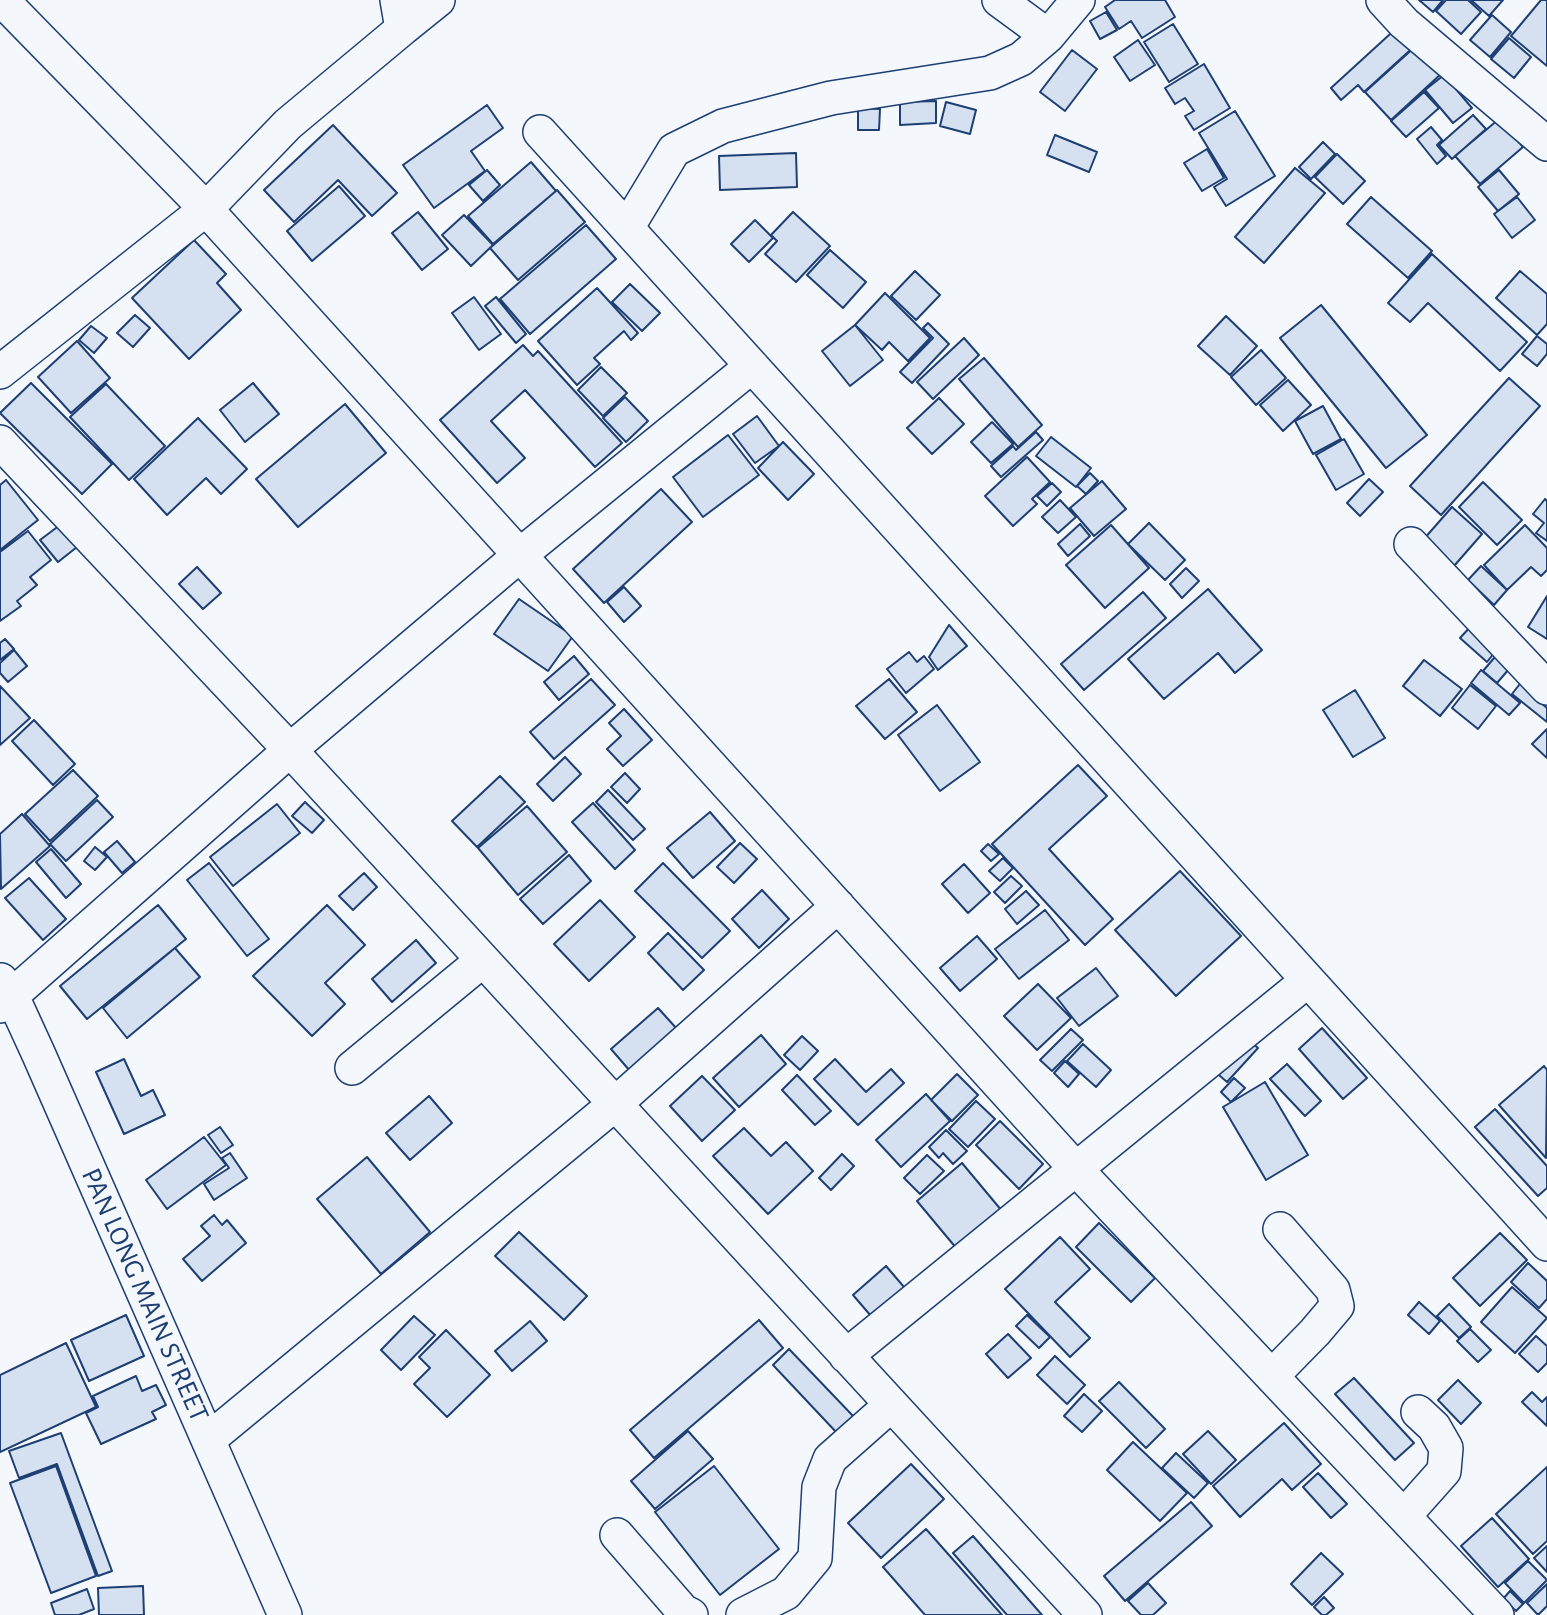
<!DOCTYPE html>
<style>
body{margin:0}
canvas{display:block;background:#f4f7fb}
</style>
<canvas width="1547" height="1615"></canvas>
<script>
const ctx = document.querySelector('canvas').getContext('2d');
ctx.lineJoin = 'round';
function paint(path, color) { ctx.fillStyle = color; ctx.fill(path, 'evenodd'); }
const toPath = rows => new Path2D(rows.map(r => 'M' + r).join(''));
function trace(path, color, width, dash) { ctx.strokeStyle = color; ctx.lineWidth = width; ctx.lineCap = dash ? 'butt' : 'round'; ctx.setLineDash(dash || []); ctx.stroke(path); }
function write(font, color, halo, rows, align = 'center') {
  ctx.font = font + ' "Alegreya Sans",sans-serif'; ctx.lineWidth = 5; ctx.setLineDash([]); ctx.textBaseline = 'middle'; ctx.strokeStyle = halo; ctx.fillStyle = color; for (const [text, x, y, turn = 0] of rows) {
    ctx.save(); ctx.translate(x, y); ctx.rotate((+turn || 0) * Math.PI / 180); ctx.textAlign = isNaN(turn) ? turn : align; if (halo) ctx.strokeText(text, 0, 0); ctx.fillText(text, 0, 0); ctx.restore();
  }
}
const building = toPath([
 [1115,0,1165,0,1175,17,1142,38,1131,21,1119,29,1105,7,1115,0],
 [1419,0,1443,0,1433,12,1419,0],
 [1446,0,1468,0,1481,12,1461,34,1436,11,1446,0],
 [1471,0,1503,0,1489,16,1471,0],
 [1541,0,1547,0,1547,66,1511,36,1541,0],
 [1106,12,1117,30,1100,39,1090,21,1106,12],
 [1492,15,1511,32,1490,57,1470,40,1492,15],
 [1173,24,1198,64,1169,82,1144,42,1173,24],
 [1401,24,1418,43,1364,92,1358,85,1341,100,1331,88,1401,24],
 [1509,38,1531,57,1514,78,1491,59,1509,38],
 [1138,40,1155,65,1130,81,1114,57,1138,40],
 [1417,45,1442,73,1391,120,1365,92,1417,45],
 [1072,50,1097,69,1065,111,1040,92,1072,50],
 [1204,64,1230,108,1194,130,1185,116,1194,111,1185,98,1175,104,1165,88,1204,64],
 [1444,75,1472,108,1453,123,1425,90,1444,75],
 [1424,92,1439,108,1406,137,1391,121,1424,92],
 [936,101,936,123,900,125,900,102,936,101],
 [946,102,976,110,970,134,940,126,946,102],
 [487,105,503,128,471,151,485,171,434,208,403,165,487,105],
 [858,108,880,109,879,130,858,130,858,108],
 [1235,111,1275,176,1226,206,1214,187,1227,179,1199,133,1235,111],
 [1473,115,1486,129,1452,159,1439,145,1473,115],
 [1499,119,1523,147,1480,184,1455,156,1499,119],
 [333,125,397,193,372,216,338,180,294,222,264,190,333,125],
 [1431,127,1442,140,1437,145,1446,156,1437,164,1417,139,1431,127],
 [1055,135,1097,152,1089,172,1047,155,1055,135],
 [1323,142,1335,154,1311,179,1299,167,1323,142],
 [1207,149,1224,178,1202,191,1184,163,1207,149],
 [796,153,797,187,720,190,719,156,796,153],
 [1337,154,1365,181,1343,204,1315,177,1337,154],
 [531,162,556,191,493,244,468,216,531,162],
 [1295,168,1325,193,1264,263,1235,237,1295,168],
 [487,170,500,185,483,201,469,185,487,170],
 [1499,170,1519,194,1498,211,1478,187,1499,170],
 [339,186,365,216,312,261,287,231,339,186],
 [557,190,585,222,518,280,490,248,557,190],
 [1371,197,1432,251,1408,278,1347,224,1371,197],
 [1517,197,1535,220,1512,238,1494,214,1517,197],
 [418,212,448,249,422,270,392,233,418,212],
 [793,212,830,246,796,282,765,254,777,241,771,235,793,212],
 [464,215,493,245,471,266,442,235,464,215],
 [755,220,773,238,749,262,731,244,755,220],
 [586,225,616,259,530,334,500,299,586,225],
 [194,240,226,274,217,283,241,310,189,359,132,298,194,240],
 [830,250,866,282,843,308,807,275,830,250],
 [1432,254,1527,342,1500,371,1428,303,1410,322,1388,303,1432,254],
 [915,271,940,295,916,320,891,296,915,271],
 [1520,271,1547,294,1547,324,1537,335,1496,298,1520,271],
 [630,284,660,313,642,331,612,302,630,284],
 [597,288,638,333,631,340,624,331,594,358,600,364,577,385,538,341,597,288],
 [885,293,930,338,908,361,889,342,882,350,855,325,885,293],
 [474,297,501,334,479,350,452,313,474,297],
 [496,297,526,334,516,343,485,306,496,297],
 [1321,305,1427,435,1386,468,1280,338,1321,305],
 [135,315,150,328,133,347,117,333,135,315],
 [1226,316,1257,346,1230,375,1198,346,1226,316],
 [928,323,949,344,912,383,900,372,933,338,923,328,928,323],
 [855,325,883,360,850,386,822,351,855,325],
 [91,326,107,338,94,353,79,340,91,326],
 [1537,336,1547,344,1547,354,1537,366,1522,354,1537,336],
 [964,338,979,355,933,399,917,382,964,338],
 [77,341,110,378,71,413,38,377,77,341],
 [523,345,533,356,538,351,622,443,595,467,525,390,491,421,525,458,497,483,440,420,523,345],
 [1261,350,1286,378,1256,405,1231,377,1261,350],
 [984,358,1042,425,1018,447,959,379,984,358],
 [601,367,627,393,603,416,578,390,601,367],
 [1509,378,1540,406,1441,515,1410,486,1509,378],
 [1288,380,1311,405,1283,431,1260,405,1288,380],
 [31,383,112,464,82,494,0,413,31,383],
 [253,383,279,414,245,442,220,410,253,383],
 [106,384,165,446,129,480,70,417,106,384],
 [625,397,648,421,626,442,603,418,625,397],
 [939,398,964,424,932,454,907,428,939,398],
 [345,404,386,453,298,527,256,479,345,404],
 [1323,406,1341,439,1313,454,1295,421,1323,406],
 [757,416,779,446,755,463,733,434,757,416],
 [198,418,247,469,221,494,206,478,167,515,134,479,198,418],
 [992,422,1013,444,991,463,971,442,992,422],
 [1036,432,1043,440,1001,477,991,466,1013,446,1016,450,1036,432],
 [728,435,759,475,703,517,673,477,728,435],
 [1051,437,1091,468,1076,487,1036,456,1051,437],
 [1344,439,1364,474,1336,490,1316,455,1344,439],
 [783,442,814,474,788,500,758,468,783,442],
 [1027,457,1050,482,1032,499,1037,504,1013,526,985,496,1027,457],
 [1090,473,1098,481,1086,494,1077,486,1090,473],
 [1369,479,1383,492,1360,516,1347,503,1369,479],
 [6,480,38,520,0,550,0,485,6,480],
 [1102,481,1126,509,1094,536,1070,508,1102,481],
 [1483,482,1522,520,1497,545,1459,507,1483,482],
 [1052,483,1061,492,1047,506,1037,496,1052,483],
 [661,489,692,522,604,603,573,569,661,489],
 [1545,499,1547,501,1547,541,1536,533,1544,523,1533,514,1545,499],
 [1060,500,1076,517,1058,533,1042,517,1060,500],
 [1452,507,1482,534,1454,566,1423,540,1452,507],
 [1149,523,1185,560,1165,580,1128,544,1149,523],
 [1080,524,1090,536,1068,556,1058,544,1080,524],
 [60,525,77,547,58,562,40,540,60,525],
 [1111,525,1149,568,1105,608,1066,565,1111,525],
 [1525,525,1547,548,1547,570,1541,576,1531,567,1507,590,1484,565,1525,525],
 [28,531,51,560,30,577,37,585,17,601,21,606,0,621,0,552,28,531],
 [1481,566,1507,590,1494,605,1468,580,1481,566],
 [197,567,221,593,203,609,179,584,197,567],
 [1186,568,1199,581,1182,598,1170,584,1186,568],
 [624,587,641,606,624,622,607,602,624,587],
 [1208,589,1262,650,1235,673,1218,653,1164,699,1128,659,1208,589],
 [1143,592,1166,618,1084,690,1061,664,1143,592],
 [1547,596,1547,639,1528,627,1547,596],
 [519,599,573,636,548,671,494,634,519,599],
 [949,625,967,646,938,670,929,657,949,625],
 [1472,625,1499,647,1487,662,1460,638,1472,625],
 [5,639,14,649,0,660,0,643,5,639],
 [14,650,27,666,8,682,0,673,0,663,14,650],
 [1500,651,1515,662,1497,683,1483,671,1500,651],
 [909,652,917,662,924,656,934,669,906,693,887,669,909,652],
 [574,656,589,674,559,700,544,682,574,656],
 [1424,660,1462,689,1440,716,1403,686,1424,660],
 [1481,670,1520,703,1509,715,1471,683,1481,670],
 [1526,676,1530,694,1547,708,1547,722,1512,694,1526,676],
 [591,679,615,705,554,759,530,732,591,679],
 [889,679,917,712,885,739,856,706,889,679],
 [1470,685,1496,706,1478,729,1452,708,1470,685],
 [0,686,30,718,0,745,0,686],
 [1355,690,1385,738,1353,757,1323,710,1355,690],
 [937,705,980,762,940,791,898,735,937,705],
 [624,709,652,740,623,766,607,749,621,736,609,723,624,709],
 [34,720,75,764,53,785,12,741,34,720],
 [1547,729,1547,758,1532,744,1547,729],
 [565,757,581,774,553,801,537,784,565,757],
 [1078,765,1107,796,1049,849,1113,919,1085,945,992,844,1078,765],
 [73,770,98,796,50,841,25,814,73,770],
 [625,773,640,789,627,803,611,787,625,773],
 [500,776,525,802,477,847,452,821,500,776],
 [608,790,645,829,633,840,596,802,608,790],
 [97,800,113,817,66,861,50,844,97,800],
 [305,802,324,820,312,833,292,816,305,802],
 [593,803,635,850,615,869,572,822,593,803],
 [277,804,300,833,233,886,210,857,277,804],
 [527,806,567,852,518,895,478,848,527,806],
 [710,812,735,841,693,878,667,848,710,812],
 [22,814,50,846,1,889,0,834,22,814],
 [117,841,135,862,122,873,104,852,117,841],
 [740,843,757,859,734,883,717,867,740,843],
 [988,844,999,854,991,861,981,851,988,844],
 [95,847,107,857,95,870,84,861,95,847],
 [51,849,81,884,66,898,36,862,51,849],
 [569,855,591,881,543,924,520,899,569,855],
 [1003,858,1013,868,1000,881,989,871,1003,858],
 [209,863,269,939,247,956,187,880,209,863],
 [663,863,730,931,702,958,635,891,663,863],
 [964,864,990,893,968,913,942,884,964,864],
 [1180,871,1241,936,1176,996,1115,930,1180,871],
 [364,873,377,887,353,910,339,896,364,873],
 [1011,876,1022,886,1005,903,994,892,1011,876],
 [29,878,66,919,43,940,5,898,29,878],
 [762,890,789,919,759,948,732,919,762,890],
 [1026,891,1039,905,1017,924,1005,909,1026,891],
 [600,900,635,937,589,981,554,944,600,900],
 [158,905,186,939,87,1019,60,986,158,905],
 [327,905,365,945,325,983,345,1004,312,1036,253,976,327,905],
 [1045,910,1069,940,1019,979,995,949,1045,910],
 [668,933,704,970,683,990,648,953,668,933],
 [977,936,997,959,960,991,940,968,977,936],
 [416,940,436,963,392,1002,372,979,416,940],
 [175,948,200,977,127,1038,103,1008,175,948],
 [1096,968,1118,996,1079,1026,1057,998,1096,968],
 [1038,984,1071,1018,1037,1050,1004,1016,1038,984],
 [658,1008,677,1029,630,1071,611,1049,658,1008],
 [1322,1028,1367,1078,1343,1099,1299,1049,1322,1028],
 [1071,1029,1083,1040,1052,1071,1040,1060,1071,1029],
 [761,1035,786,1064,739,1107,713,1078,761,1035],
 [1243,1035,1258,1048,1227,1082,1212,1069,1243,1035],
 [802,1036,818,1051,800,1070,784,1055,802,1036],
 [1083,1044,1111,1070,1096,1087,1067,1061,1083,1044],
 [124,1059,141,1096,153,1090,165,1115,124,1134,96,1072,124,1059],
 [835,1059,866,1092,891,1069,904,1083,858,1125,814,1079,835,1059],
 [1065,1061,1079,1074,1068,1087,1054,1073,1065,1061],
 [1287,1064,1321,1101,1305,1116,1270,1079,1287,1064],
 [1544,1066,1547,1070,1546,1158,1499,1105,1544,1066],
 [957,1074,978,1095,952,1121,931,1100,957,1074],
 [797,1075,831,1111,815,1125,782,1090,797,1075],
 [702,1076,735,1110,702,1141,670,1106,702,1076],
 [1234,1078,1245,1088,1231,1102,1221,1092,1234,1078],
 [1265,1082,1308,1155,1266,1180,1223,1107,1265,1082],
 [926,1094,950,1121,901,1167,876,1140,926,1094],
 [429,1096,452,1123,410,1160,386,1133,429,1096],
 [976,1101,995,1119,968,1147,949,1129,976,1101],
 [1495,1109,1547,1166,1547,1188,1538,1196,1475,1127,1495,1109],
 [1000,1121,1043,1164,1019,1189,976,1145,1000,1121],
 [220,1127,233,1145,221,1153,208,1135,220,1127],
 [744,1128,771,1156,786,1142,813,1171,768,1214,713,1156,744,1128],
 [946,1130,967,1151,953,1164,943,1153,939,1158,929,1147,946,1130],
 [204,1137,226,1165,167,1209,146,1180,204,1137],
 [230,1153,247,1178,214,1200,204,1184,229,1168,222,1158,230,1153],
 [842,1154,854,1166,831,1190,819,1178,842,1154],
 [927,1155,944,1171,920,1194,904,1178,927,1155],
 [367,1157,430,1232,381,1274,317,1199,367,1157],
 [962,1163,1002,1211,957,1249,917,1201,962,1163],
 [214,1215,222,1225,227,1220,246,1243,202,1281,183,1259,210,1236,201,1226,214,1215],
 [1099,1223,1155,1278,1131,1302,1076,1247,1099,1223],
 [519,1232,587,1296,564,1320,495,1256,519,1232],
 [1500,1233,1527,1260,1480,1306,1453,1278,1500,1233],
 [1060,1237,1090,1269,1055,1302,1090,1338,1070,1357,1005,1289,1060,1237],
 [1528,1263,1547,1281,1547,1299,1539,1308,1511,1282,1528,1263],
 [886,1266,910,1294,877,1323,853,1295,886,1266],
 [1512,1287,1547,1318,1515,1353,1481,1322,1512,1287],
 [1419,1302,1440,1321,1429,1334,1408,1315,1419,1302],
 [1449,1304,1471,1327,1459,1338,1437,1316,1449,1304],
 [126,1315,144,1356,89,1381,71,1340,126,1315],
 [1027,1315,1050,1337,1039,1348,1016,1326,1027,1315],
 [414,1316,435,1335,401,1370,381,1350,414,1316],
 [759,1320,783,1348,654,1458,630,1430,759,1320],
 [530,1321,547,1341,512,1371,495,1351,530,1321],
 [1470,1329,1491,1350,1478,1362,1457,1341,1470,1329],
 [446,1330,490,1375,447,1417,414,1384,430,1368,419,1357,446,1330],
 [1008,1334,1031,1358,1008,1378,986,1354,1008,1334],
 [1536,1336,1547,1346,1547,1363,1538,1372,1519,1354,1536,1336],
 [66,1343,96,1407,0,1452,0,1375,66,1343],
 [789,1349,854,1417,837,1433,773,1365,789,1349],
 [1055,1356,1085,1385,1067,1404,1037,1375,1055,1356],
 [136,1376,142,1391,156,1385,166,1405,152,1412,156,1419,101,1444,86,1413,98,1407,93,1396,136,1376],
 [1354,1378,1414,1443,1395,1460,1335,1394,1354,1378],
 [1458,1380,1481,1403,1461,1424,1438,1400,1458,1380],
 [1119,1382,1165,1429,1146,1448,1099,1401,1119,1382],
 [1532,1392,1542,1402,1547,1397,1547,1426,1522,1402,1532,1392],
 [1084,1394,1102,1411,1082,1432,1064,1416,1084,1394],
 [1284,1423,1321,1464,1292,1490,1282,1479,1240,1517,1213,1486,1284,1423],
 [688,1431,713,1459,655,1509,631,1481,688,1431],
 [1208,1431,1236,1460,1211,1484,1183,1454,1208,1431],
 [61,1433,112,1571,98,1576,57,1464,19,1478,9,1451,61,1433],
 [1133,1442,1187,1493,1160,1521,1107,1470,1133,1442],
 [1176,1453,1208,1483,1194,1498,1162,1468,1176,1453],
 [911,1464,944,1499,881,1558,848,1523,911,1464],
 [56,1466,96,1576,51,1593,10,1483,56,1466],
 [714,1466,779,1549,720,1595,655,1512,714,1466],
 [1547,1467,1547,1541,1533,1554,1496,1514,1547,1467],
 [1318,1473,1347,1504,1331,1518,1303,1487,1318,1473],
 [1191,1502,1212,1526,1125,1601,1104,1576,1191,1502],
 [1492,1518,1529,1559,1498,1587,1461,1546,1492,1518],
 [926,1529,1002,1615,925,1615,883,1567,926,1529],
 [973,1536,1042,1615,1007,1615,953,1553,973,1536],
 [1547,1546,1547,1572,1534,1558,1547,1546],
 [1321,1553,1343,1574,1312,1605,1291,1584,1321,1553],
 [1528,1561,1547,1580,1524,1603,1505,1583,1528,1561],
 [1148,1583,1166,1603,1153,1615,1141,1615,1128,1601,1148,1583],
 [1547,1584,1547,1606,1538,1615,1527,1603,1547,1584],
 [143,1586,144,1615,99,1615,98,1588,143,1586],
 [87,1589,94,1609,79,1615,55,1615,51,1603,87,1589],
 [1510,1591,1523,1604,1516,1611,1503,1599,1510,1591],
 [1324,1597,1334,1608,1326,1615,1322,1615,1314,1607,1324,1597]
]);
const minor = toPath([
 [2,0,206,209,1076,1169,1497,1615],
 [999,0,1048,36],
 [1383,0,1404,23,1547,144],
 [402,29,438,0],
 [540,132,1547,1244],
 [627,228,674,150,723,126,831,98,990,73,1021,59,1048,36,1078,0],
 [0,372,206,209,288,124,402,29,397,0],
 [0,442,290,750,1085,1615],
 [1411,544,1547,688],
 [1,980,12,996,39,1055,285,1615],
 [0,1006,290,750,520,555,752,366],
 [352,1068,483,960],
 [846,1356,1307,981],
 [1272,1376,1315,1332,1337,1306,1333,1290,1280,1229],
 [208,1440,615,1104,838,906],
 [1404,1516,1444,1471,1446,1448,1434,1427,1418,1412],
 [617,1535,683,1611,691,1615],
 [743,1615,786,1593,815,1558,819,1487,830,1459,891,1405]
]);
const streetNames = [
 ["PAN LONG MAIN STREET",145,1295,66]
];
paint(building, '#d5e0f0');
trace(building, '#1d3f73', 2);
trace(minor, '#1d3f73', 36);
trace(minor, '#f4f7fb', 33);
write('28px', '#1d3f73', '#f4f7fb', streetNames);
</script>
